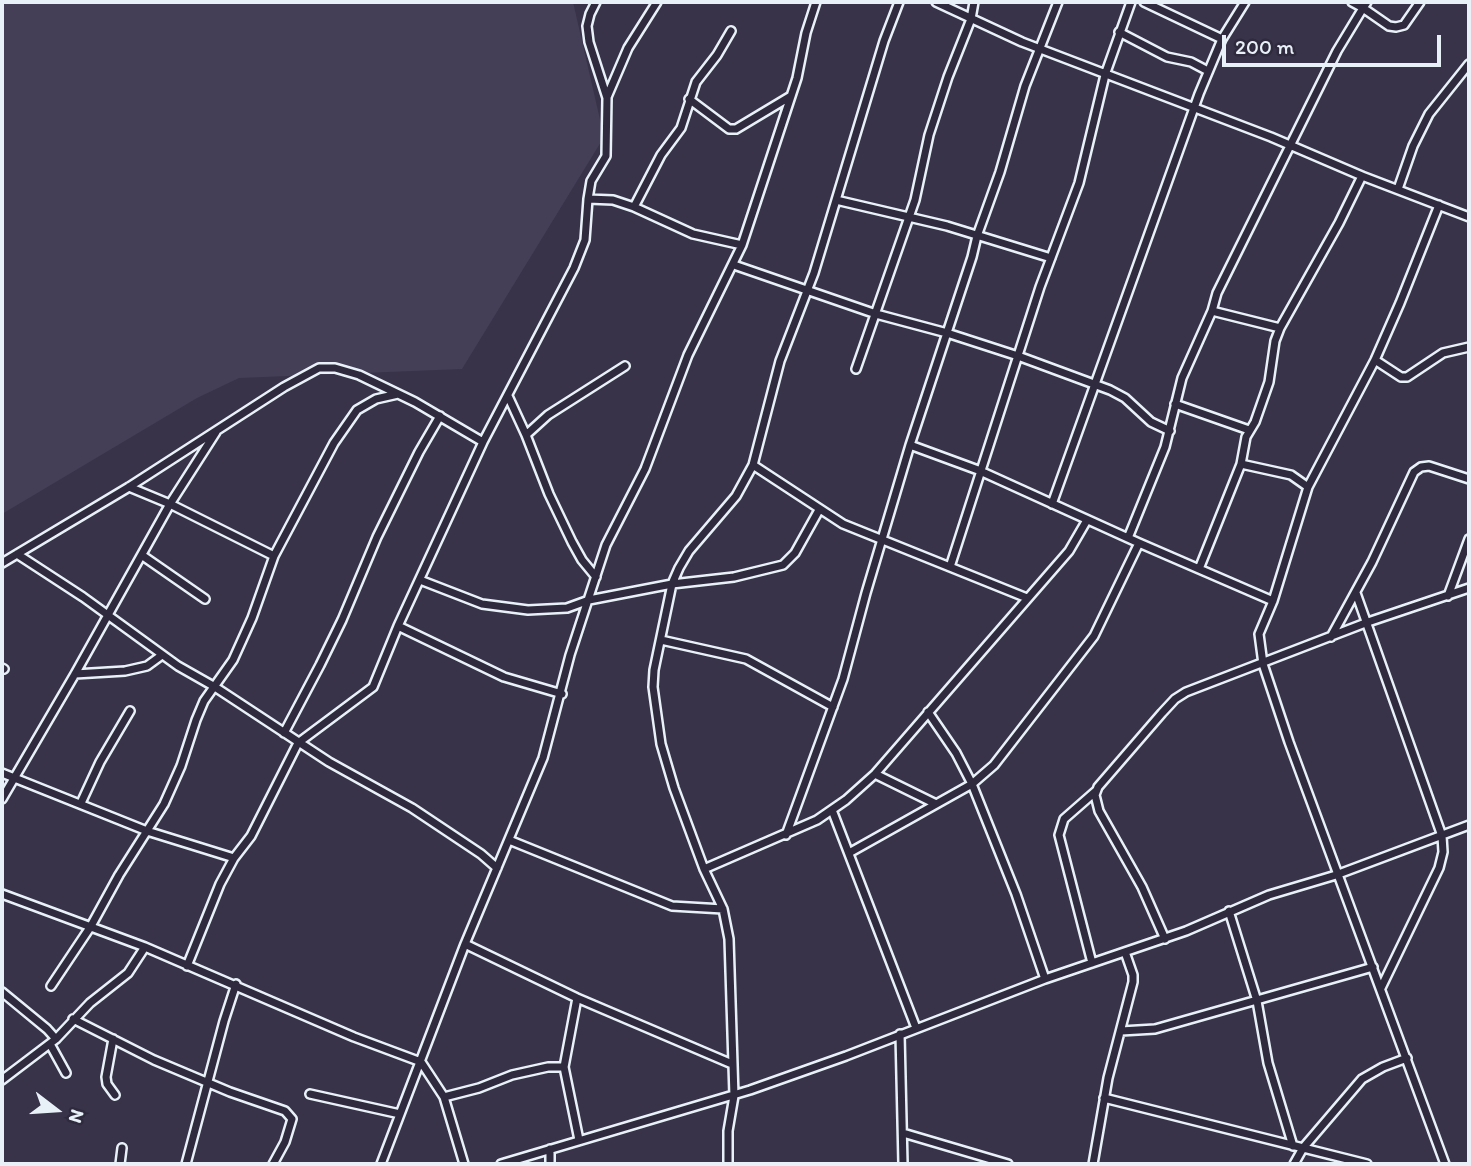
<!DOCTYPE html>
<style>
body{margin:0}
#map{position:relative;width:1471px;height:1166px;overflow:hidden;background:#393349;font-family:Itim,sans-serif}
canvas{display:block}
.frame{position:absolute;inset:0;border:4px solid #e8f1f8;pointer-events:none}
.north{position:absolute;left:21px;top:1075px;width:70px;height:70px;-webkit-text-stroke:5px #2f2a3d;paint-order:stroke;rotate:107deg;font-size:19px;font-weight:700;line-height:28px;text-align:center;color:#e8f1f8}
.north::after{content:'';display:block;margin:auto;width:24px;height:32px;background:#e8f1f8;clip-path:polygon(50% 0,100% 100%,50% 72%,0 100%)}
.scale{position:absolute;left:1222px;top:35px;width:219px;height:32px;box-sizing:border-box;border:4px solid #e8f1f8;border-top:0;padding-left:9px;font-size:21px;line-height:24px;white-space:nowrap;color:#e8f1f8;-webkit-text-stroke:5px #2f2a3d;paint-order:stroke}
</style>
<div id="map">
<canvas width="1471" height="1166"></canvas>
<div class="frame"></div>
<div class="north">N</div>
<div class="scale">200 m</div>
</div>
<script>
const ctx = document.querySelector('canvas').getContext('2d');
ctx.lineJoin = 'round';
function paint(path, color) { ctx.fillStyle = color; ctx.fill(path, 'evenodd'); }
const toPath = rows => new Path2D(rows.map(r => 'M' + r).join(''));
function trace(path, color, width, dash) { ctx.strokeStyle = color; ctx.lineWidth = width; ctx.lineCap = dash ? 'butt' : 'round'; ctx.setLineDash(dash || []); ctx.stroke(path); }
const built = toPath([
 [2,2,573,2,604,137,462,369,239,378,197,398,2,514]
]);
const minor = toPath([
 [936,2,1022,42,1271,137,1362,176,1469,217],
 [1144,2,1222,39],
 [1352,2,1363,8,1367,2],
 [1119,32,1167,57,1191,62,1208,71],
 [607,97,628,48,657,2],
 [689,99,729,129,736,129,791,96],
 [1398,189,1413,146,1429,114,1469,64],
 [588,199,613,200,634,207,693,234,742,245],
 [836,200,947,226,1051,258],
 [1439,205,1400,303,1375,360,1308,487,1273,601,1259,634,1263,664,1289,742,1445,1164],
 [634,207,661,155,681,128,696,82,717,55,731,31],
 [734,265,876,314,947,333,1018,356,1110,390,1125,398,1151,422,1170,431],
 [1212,311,1280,328],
 [1375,360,1401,377,1407,377,1443,353,1469,347],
 [856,369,915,200,929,135,948,77,971,19,974,2],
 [508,396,526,435,548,415,625,366],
 [1175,404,1249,430],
 [526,435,549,494,572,542,582,560,596,577],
 [910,445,978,470,1139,543,1273,601],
 [1241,464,1291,475,1308,487],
 [753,465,843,524,1027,598],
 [129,487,170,504,274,556],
 [1052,504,1199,94,1222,39,1245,2],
 [1128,538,1165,447,1182,378,1212,311,1217,293,1337,51,1363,8,1389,26,1396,27,1404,25,1420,2],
 [17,554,83,597,178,666,215,687,329,762,412,808,481,854,497,868],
 [143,556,205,599],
 [2,563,129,487,284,387,319,368,335,368,359,375,415,402,483,442],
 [950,567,1040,287,1079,183,1105,75,1131,2],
 [1199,569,1241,464,1246,437,1255,422,1269,382,1275,341,1280,328,1339,223,1362,176],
 [420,580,482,604,528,610,567,608,589,600,672,584,734,577,783,565,795,553,819,510],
 [1356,593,1442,836,1443,852,1439,868,1381,988],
 [1448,596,1469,539],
 [398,626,504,677,562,694],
 [1331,637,1372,562,1414,472,1421,467,1429,466,1469,479],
 [661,640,746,659,833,707],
 [2,668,4,669],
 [75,674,125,671,147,666,162,655],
 [928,712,956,753,972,784,1016,894,1045,979],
 [284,733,320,665,342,620,377,537,419,452,440,416],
 [2,773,147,831,234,858],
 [875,774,936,804],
 [2,799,75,674,170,504,216,432],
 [81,803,100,762,130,711],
 [832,810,916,1028],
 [786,835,843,679,866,593,910,445,972,257,977,236,1000,172,1025,86,1058,2],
 [509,840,672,906,723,909],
 [849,853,972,784,994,765,1094,636,1139,543],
 [704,869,817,820,846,800,875,774,1069,551,1087,520],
 [2,894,145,947,354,1037,421,1062,444,1097,479,1088,512,1075,548,1067,564,1067],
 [1229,911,1257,1001,1268,1063,1293,1146],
 [1165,939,1142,887,1099,811,1095,795,1098,787,1162,713,1175,699,1186,692,1368,622,1469,588],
 [465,944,577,998,732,1064],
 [1092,963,1059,835,1064,819,1096,791],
 [187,966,220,884,234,858,251,836,298,743,373,687,398,626,483,442,574,268,585,240,588,199,591,181,606,156,607,98,589,42,587,26,590,14,596,2],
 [51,986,91,926,119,875,164,804,181,766,196,720,204,701,233,660,252,618,274,556,334,443,357,410,376,399,398,394],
 [2,992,47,1029,56,1039],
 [577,998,564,1067,579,1140],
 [73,1019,154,1060,230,1092,285,1111,292,1119,285,1142,273,1164],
 [1121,1031,1155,1029,1373,967],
 [900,1034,903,1164],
 [113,1039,106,1077,107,1084,115,1095],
 [50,1044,66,1073],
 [2,1080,56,1039,90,1003,128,973,145,947],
 [310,1094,400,1114],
 [444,1097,464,1164],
 [1104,1098,1367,1164],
 [903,1133,1008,1164],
 [120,1164,122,1148],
 [186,1164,224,1021,236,984],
 [381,1164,465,944,543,758,570,655,606,545,645,469,688,355,742,245,797,78,806,33,816,2],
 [501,1164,750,1090,846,1056,1045,979,1186,931,1269,895,1336,875,1469,825],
 [550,1164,550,1149],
 [728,1164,728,1131,734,1096,729,939,723,909,704,869,674,788,661,744,653,687,654,670,672,584,679,568,689,551,736,496,753,465,780,361,814,273,884,41,899,2],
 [1093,1164,1108,1078,1133,982,1133,975,1125,952],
 [1294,1164,1303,1148,1362,1079,1383,1067,1407,1058]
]);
paint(built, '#443e57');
trace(minor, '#e8f1f8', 12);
trace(minor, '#2f2a3d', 7);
</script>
